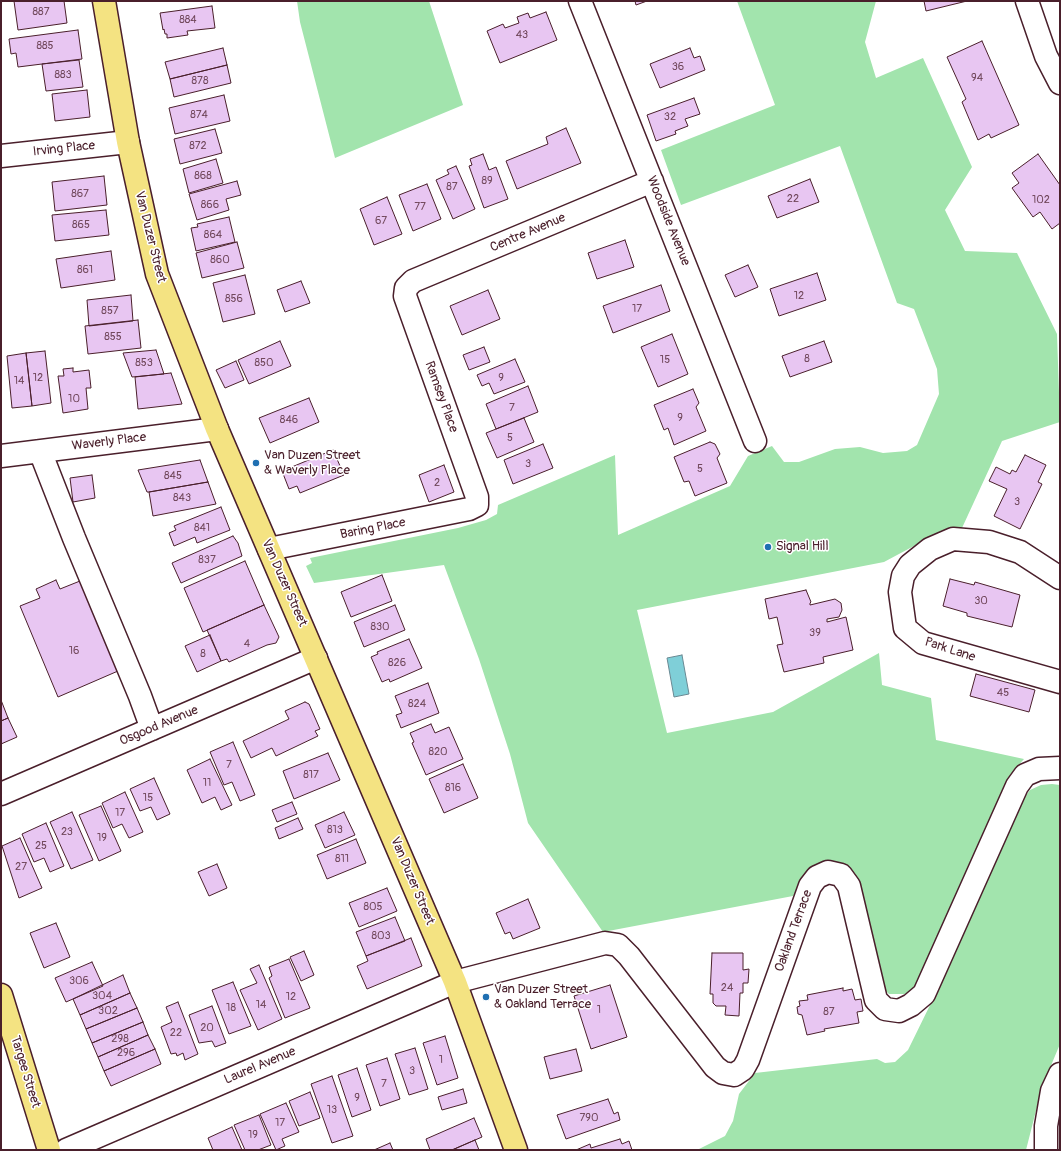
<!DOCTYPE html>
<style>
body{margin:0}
#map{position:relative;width:1061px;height:1151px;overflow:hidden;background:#fff;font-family:Pangolin,sans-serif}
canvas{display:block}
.frame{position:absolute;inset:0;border:2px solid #4a1f2b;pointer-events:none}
</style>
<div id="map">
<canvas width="1061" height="1151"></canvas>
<div class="frame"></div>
</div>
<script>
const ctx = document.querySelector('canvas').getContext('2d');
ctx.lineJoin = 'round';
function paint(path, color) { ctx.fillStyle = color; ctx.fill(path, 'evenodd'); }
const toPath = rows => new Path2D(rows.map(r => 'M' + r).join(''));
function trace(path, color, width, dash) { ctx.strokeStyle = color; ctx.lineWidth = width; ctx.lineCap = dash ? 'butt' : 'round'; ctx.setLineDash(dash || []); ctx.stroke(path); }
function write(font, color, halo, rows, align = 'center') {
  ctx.font = font + ' Pangolin,sans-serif'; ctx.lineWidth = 3; ctx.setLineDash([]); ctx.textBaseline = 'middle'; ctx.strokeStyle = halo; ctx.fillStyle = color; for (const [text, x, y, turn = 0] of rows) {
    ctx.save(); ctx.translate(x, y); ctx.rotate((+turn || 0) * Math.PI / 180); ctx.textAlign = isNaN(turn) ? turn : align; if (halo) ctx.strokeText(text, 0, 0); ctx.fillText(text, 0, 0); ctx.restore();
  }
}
const green = toPath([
 [297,1,429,1,463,105,335,158,300,22],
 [737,1,876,1,865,42,876,78,923,58,972,167,945,210,965,251,1017,253,1057,334,1060,422,1002,441,962,528,927,539,884,562,637,610,667,733,773,712,879,653,882,685,931,698,936,740,1024,759,1010,775,999,797,977,852,919,983,913,990,905,994,889,994,884,989,840,865,827,861,812,866,793,896,603,932,528,823,510,754,479,659,444,565,314,583,306,566,312,563,310,558,458,528,486,520,497,514,498,505,615,455,618,535,730,486,748,456,772,446,784,462,799,462,835,449,860,447,883,453,907,451,917,445,939,394,937,369,914,309,897,303,840,146,681,205,661,150,775,105],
 [1052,784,1060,785,1060,1044,1042,1087,1026,1150,697,1150,725,1136,733,1121,739,1094,755,1073,877,1059,885,1063,895,1062,908,1050,933,999,1021,802,1030,790,1041,785]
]);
const water = toPath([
 [682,655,689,694,674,697,667,658,682,655]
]);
const building = toPath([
 [14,1,64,1,67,23,18,30,14,1],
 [635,1,647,1,636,5,635,1],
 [924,1,967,1,926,11,924,1],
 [212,6,215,28,187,31,188,35,167,38,167,34,165,34,164,29,163,30,160,13,212,6],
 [546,12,557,40,500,63,487,31,503,24,505,28,519,23,517,17,528,13,530,18,546,12],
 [78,30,82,59,18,67,16,53,11,54,9,39,78,30],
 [982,41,1019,125,991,138,989,134,978,140,962,102,966,99,947,57,982,41],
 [223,48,227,65,170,79,165,62,223,48],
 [690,48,694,58,700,56,705,70,660,88,650,64,690,48],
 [79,60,83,87,46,91,42,64,79,60],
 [227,65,231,83,174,97,170,79,227,65],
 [87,90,90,117,55,121,52,94,87,90],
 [224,95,230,121,175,134,169,108,224,95],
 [694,98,700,114,685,119,688,126,675,131,676,134,656,141,647,115,694,98],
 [566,128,581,163,517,189,506,161,548,144,546,137,566,128],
 [215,129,222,153,180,164,174,139,215,129],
 [483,154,489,170,496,167,508,199,484,208,469,166,472,165,470,159,483,154],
 [1038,154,1060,185,1060,223,1052,229,1040,212,1033,217,1012,188,1019,183,1012,173,1038,154],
 [216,159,223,183,189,193,183,169,216,159],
 [456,166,475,209,453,219,436,180,449,174,447,170,456,166],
 [104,176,107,205,55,211,52,182,104,176],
 [810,179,819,202,777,218,768,196,810,179],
 [237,181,241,195,226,199,229,210,197,220,189,194,237,181],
 [427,184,441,219,413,231,399,195,427,184],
 [387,197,402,234,374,245,360,209,387,197],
 [106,210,109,235,55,241,52,215,106,210],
 [229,217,235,242,196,251,191,228,198,227,197,224,229,217],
 [625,240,634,267,597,279,588,253,625,240],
 [237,242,244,268,202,278,196,253,237,242],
 [111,251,115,280,61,288,56,259,111,251],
 [748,265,758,287,735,297,725,275,748,265],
 [817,273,826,300,779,316,770,289,817,273],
 [245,275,255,314,223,322,213,283,245,275],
 [301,281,310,303,285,312,277,290,301,281],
 [661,285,670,311,613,333,603,306,661,285],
 [488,290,500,319,462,335,450,306,488,290],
 [131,295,133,321,89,326,87,300,131,295],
 [138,320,141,348,88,354,85,326,138,320],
 [672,334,688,374,658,387,641,347,672,334],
 [280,341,291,366,249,384,238,360,280,341],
 [824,341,832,362,790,377,782,356,824,341],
 [484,347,490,362,469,370,463,355,484,347],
 [156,350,164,374,132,377,123,353,156,350],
 [45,351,51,403,32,406,26,353,45,351],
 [26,353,32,406,12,408,7,356,26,353],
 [515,359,525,382,494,394,489,383,482,386,477,375,515,359],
 [236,361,244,380,225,388,216,370,236,361],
 [73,368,73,372,89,370,91,388,86,388,88,409,63,413,58,376,64,376,63,369,73,368],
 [171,373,182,404,138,409,135,377,171,373],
 [528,386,538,412,496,429,486,404,528,386],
 [693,389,699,403,696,407,706,431,674,445,668,428,664,430,654,405,693,389],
 [309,398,319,422,270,443,259,418,309,398],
 [524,418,534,442,497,458,486,433,524,418],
 [710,442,715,444,720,454,717,458,727,483,695,496,689,481,684,482,674,457,710,442],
 [543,444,553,468,513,484,504,460,543,444],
 [333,450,344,475,300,493,297,486,289,489,282,471,333,450],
 [1025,455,1046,465,1038,482,1042,484,1020,529,994,516,1007,489,989,481,996,467,1010,474,1012,470,1016,472,1025,455],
 [200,460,208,482,149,492,147,492,138,470,200,460],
 [444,465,454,492,429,502,419,475,444,465],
 [92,475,95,498,73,502,70,478,92,475],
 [208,482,216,504,153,516,149,492,208,482],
 [221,507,230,530,197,543,195,537,174,546,169,533,176,530,174,526,221,507],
 [233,536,238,543,242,556,181,583,172,563,233,536],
 [245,561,264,605,203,632,184,588,245,561],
 [382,575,392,601,351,617,341,592,382,575],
 [950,579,974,585,975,582,1020,595,1012,627,967,616,967,613,943,606,950,579],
 [56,580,60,589,80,581,118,671,58,697,20,606,40,598,36,589,56,580],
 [806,590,811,602,810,603,810,605,835,599,841,603,842,610,839,617,827,619,827,622,846,617,853,650,823,657,824,663,784,672,777,645,783,644,777,617,769,619,765,599,806,590],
 [264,605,279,637,276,643,267,645,229,662,227,659,221,661,207,630,264,605],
 [395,605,405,630,364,647,354,622,395,605],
 [210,635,221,661,197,672,185,646,210,635],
 [409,639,422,668,390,682,389,679,382,682,371,657,378,654,377,652,409,639],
 [976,674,1035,690,1029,712,970,696,976,674],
 [428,683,439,713,401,728,396,715,402,713,395,696,428,683],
 [1,700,8,718,1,721,1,700],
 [305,702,309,704,320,729,315,731,318,736,276,756,272,748,251,758,243,741,289,719,285,711,305,702],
 [8,718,17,737,1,744,1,721,8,718],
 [431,724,435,733,449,727,463,759,426,775,412,743,414,742,410,733,431,724],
 [233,742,255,795,240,801,232,782,224,785,210,752,233,742],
 [328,753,340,780,294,799,283,771,328,753],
 [210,759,232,805,221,810,215,797,202,803,187,770,210,759],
 [463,764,478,798,444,813,429,779,463,764],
 [154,778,170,814,157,820,151,807,140,811,130,789,154,778],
 [125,792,143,832,129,838,122,824,113,828,102,803,125,792],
 [292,802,297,814,277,822,272,810,292,802],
 [101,806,121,851,99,861,79,815,101,806],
 [72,812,93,860,71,869,50,822,72,812],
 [344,812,355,835,325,848,315,825,344,812],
 [298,818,303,829,279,839,275,828,298,818],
 [46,823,64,866,50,872,44,858,34,862,22,834,46,823],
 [20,838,42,888,19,898,2,846,20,838],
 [356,839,366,863,327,879,317,855,356,839],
 [217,864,227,888,209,896,198,872,217,864],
 [387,888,397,911,359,927,349,903,387,888],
 [528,899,540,928,513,939,510,932,505,934,496,913,528,899],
 [395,917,405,941,366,956,356,932,395,917],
 [56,923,70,957,44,968,30,933,56,923],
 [411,938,422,966,367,989,357,966,368,961,366,956,411,938],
 [304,951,314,975,301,981,290,957,304,951],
 [712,953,743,953,743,970,749,969,748,983,743,983,743,993,740,993,739,1016,725,1015,726,1006,716,1006,713,1003,713,994,710,994,712,953],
 [289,959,310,1008,285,1018,269,978,272,976,269,967,289,959],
 [92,962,103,986,66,1002,55,978,92,962],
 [259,965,282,1019,258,1030,240,990,257,983,250,969,259,965],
 [123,975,130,993,80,1015,73,999,123,975],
 [233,982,251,1026,229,1034,212,990,233,982],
 [610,985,627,1037,591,1049,574,996,610,985],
 [843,988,843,991,852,989,855,1000,861,999,863,1011,857,1012,859,1023,824,1029,825,1031,807,1035,802,1015,798,1014,797,1007,800,1006,799,1001,808,1000,807,995,843,988],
 [130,993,137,1008,86,1029,80,1015,130,993],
 [178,1002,198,1054,185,1060,183,1053,177,1056,176,1053,171,1054,161,1027,172,1022,166,1007,178,1002],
 [212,1006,226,1043,215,1047,212,1041,199,1043,189,1015,212,1006],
 [137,1008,143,1022,92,1043,86,1029,137,1008],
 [143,1022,148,1035,98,1057,92,1043,143,1022],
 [148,1035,155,1049,104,1071,98,1057,148,1035],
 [445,1036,458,1078,437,1085,423,1043,445,1036],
 [415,1048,428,1089,409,1095,395,1054,415,1048],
 [155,1049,161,1064,111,1086,104,1071,155,1049],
 [576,1049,582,1071,550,1079,544,1057,576,1049],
 [387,1058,400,1099,380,1106,366,1065,387,1058],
 [357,1068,371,1110,352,1117,338,1075,357,1068],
 [332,1076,353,1136,332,1143,311,1084,332,1076],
 [463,1089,467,1103,442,1110,438,1097,463,1089],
 [310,1092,320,1118,299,1126,289,1101,310,1092],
 [608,1099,614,1114,618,1112,620,1120,566,1139,557,1115,608,1099],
 [286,1103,299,1132,282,1139,285,1146,276,1150,260,1114,286,1103],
 [259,1115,271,1145,258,1150,245,1150,234,1125,259,1115],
 [474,1118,482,1137,452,1150,430,1150,426,1139,474,1118],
 [232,1127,242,1150,213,1150,208,1138,232,1127],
 [620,1139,622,1144,629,1141,632,1150,576,1150,590,1144,591,1148,620,1139],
 [475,1140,479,1150,452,1150,475,1140],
 [390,1143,393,1150,374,1150,390,1143]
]);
const minor = toPath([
 [580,1,755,441],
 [1027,1,1046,56,1060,83],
 [1,156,128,142],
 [40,451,74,538,140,696,152,729],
 [1,456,217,429],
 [269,549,469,509,477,505,477,497,405,296,406,288,413,281,652,181],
 [1060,578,1020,552,989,542,953,539,930,549,910,565,903,576,900,592,905,628,923,643,1060,682],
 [1,794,316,658],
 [66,1150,455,982,605,943,618,945,629,956,715,1067,723,1073,734,1075,743,1069,748,1060,810,886,817,877,828,872,841,875,849,886,876,1000,885,1009,899,1011,911,1005,924,994,1017,786,1025,775,1039,769,1060,768],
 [1046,1150,1046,1126,1052,1091,1060,1074]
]);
const major = toPath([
 [104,1,128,142,157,274,217,429,455,982,516,1150],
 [1,995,49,1150]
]);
const markers = [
 [256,463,4,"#1f6fb2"],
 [768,547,4,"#1f6fb2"],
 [486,997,4,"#1f6fb2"]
];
const numberNames = [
 ["887",41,12],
 ["884",188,20],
 ["43",522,35],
 ["885",45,46],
 ["36",678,67],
 ["883",63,75],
 ["94",977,78],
 ["878",200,81],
 ["874",199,115],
 ["32",670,117],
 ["872",198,146],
 ["868",203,176],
 ["89",487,181],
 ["87",452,187],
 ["867",80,194],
 ["22",793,199],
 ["102",1041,200],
 ["866",210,205],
 ["77",420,207],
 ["67",381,221],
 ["865",81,225],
 ["864",213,235],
 ["860",220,260],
 ["861",85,270],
 ["12",799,296],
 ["856",234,299],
 ["17",637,309],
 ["857",110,311],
 ["855",113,337],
 ["8",807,359],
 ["15",665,360],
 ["853",144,363],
 ["850",264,363],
 ["12",38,378],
 ["9",501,378],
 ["14",19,381],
 ["10",74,399],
 ["7",512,408],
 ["9",680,418],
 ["846",289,420],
 ["5",510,438],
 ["3",528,464],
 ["5",700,469],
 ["845",173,476],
 ["2",437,483],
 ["843",182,498],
 ["3",1017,502],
 ["841",202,528],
 ["837",207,560],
 ["30",981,601],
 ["830",380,627],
 ["39",815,633],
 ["4",247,644],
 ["16",74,651],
 ["8",203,654],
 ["826",397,663],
 ["45",1003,693],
 ["824",417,704],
 ["820",438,752],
 ["7",229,765],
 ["817",311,775],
 ["11",207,783],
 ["816",453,788],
 ["15",148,798],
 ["17",120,813],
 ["813",335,830],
 ["23",67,832],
 ["19",102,838],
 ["25",41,846],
 ["811",342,859],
 ["27",21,867],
 ["805",373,907],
 ["803",381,936],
 ["306",79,981],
 ["24",727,988],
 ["304",102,996],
 ["12",291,997],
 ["14",261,1005],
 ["18",231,1008],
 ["1",599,1010],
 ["302",108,1011],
 ["87",829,1012],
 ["20",207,1028],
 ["22",176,1033],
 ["298",120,1039],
 ["296",126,1053],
 ["1",441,1060],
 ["3",412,1071],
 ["7",384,1084],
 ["9",357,1098],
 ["13",332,1110],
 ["790",589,1118],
 ["17",280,1123],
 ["19",253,1135]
];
const streetNames = [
 ["Irving Place",64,149,-6],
 ["Woodside Avenue",668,221,68],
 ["Centre Avenue",528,233,-23],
 ["Van Duzer Street",150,237,76],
 ["Ramsey Place",441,397,70],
 ["Waverly Place",109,442,-7],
 ["Baring Place",373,529,-11],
 ["Van Duzer Street",284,583,66],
 ["Park Lane",950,650,18],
 ["Osgood Avenue",159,726,-23],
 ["Van Duzer Street",412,881,67],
 ["Oakland Terrace",794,931,-70],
 ["Laurel Avenue",260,1066,-23],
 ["Targee Street",25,1072,73]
];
const poiNames = [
 ["Van Duzen Street",264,456],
 ["& Waverly Place",264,471],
 ["Signal Hill",776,547],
 ["Van Duzer Street",494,990],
 ["& Oakland Terrace",494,1005]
];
paint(green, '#a2e4ad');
paint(water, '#7fcfd8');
trace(water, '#6a8993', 1);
paint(building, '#e8c6f2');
trace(building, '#4a1f2b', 1);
trace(minor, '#4a1f2b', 25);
trace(major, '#4a1f2b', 25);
trace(minor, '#fff', 22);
trace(major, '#f4e382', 22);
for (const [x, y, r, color] of markers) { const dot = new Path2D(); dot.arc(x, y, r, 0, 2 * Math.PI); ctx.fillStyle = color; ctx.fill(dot); trace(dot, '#fff', 1.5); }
write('11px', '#72495d', null, numberNames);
write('13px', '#4a1f2b', '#fff', streetNames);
write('13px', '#4a1f2b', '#fff', poiNames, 'left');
</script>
